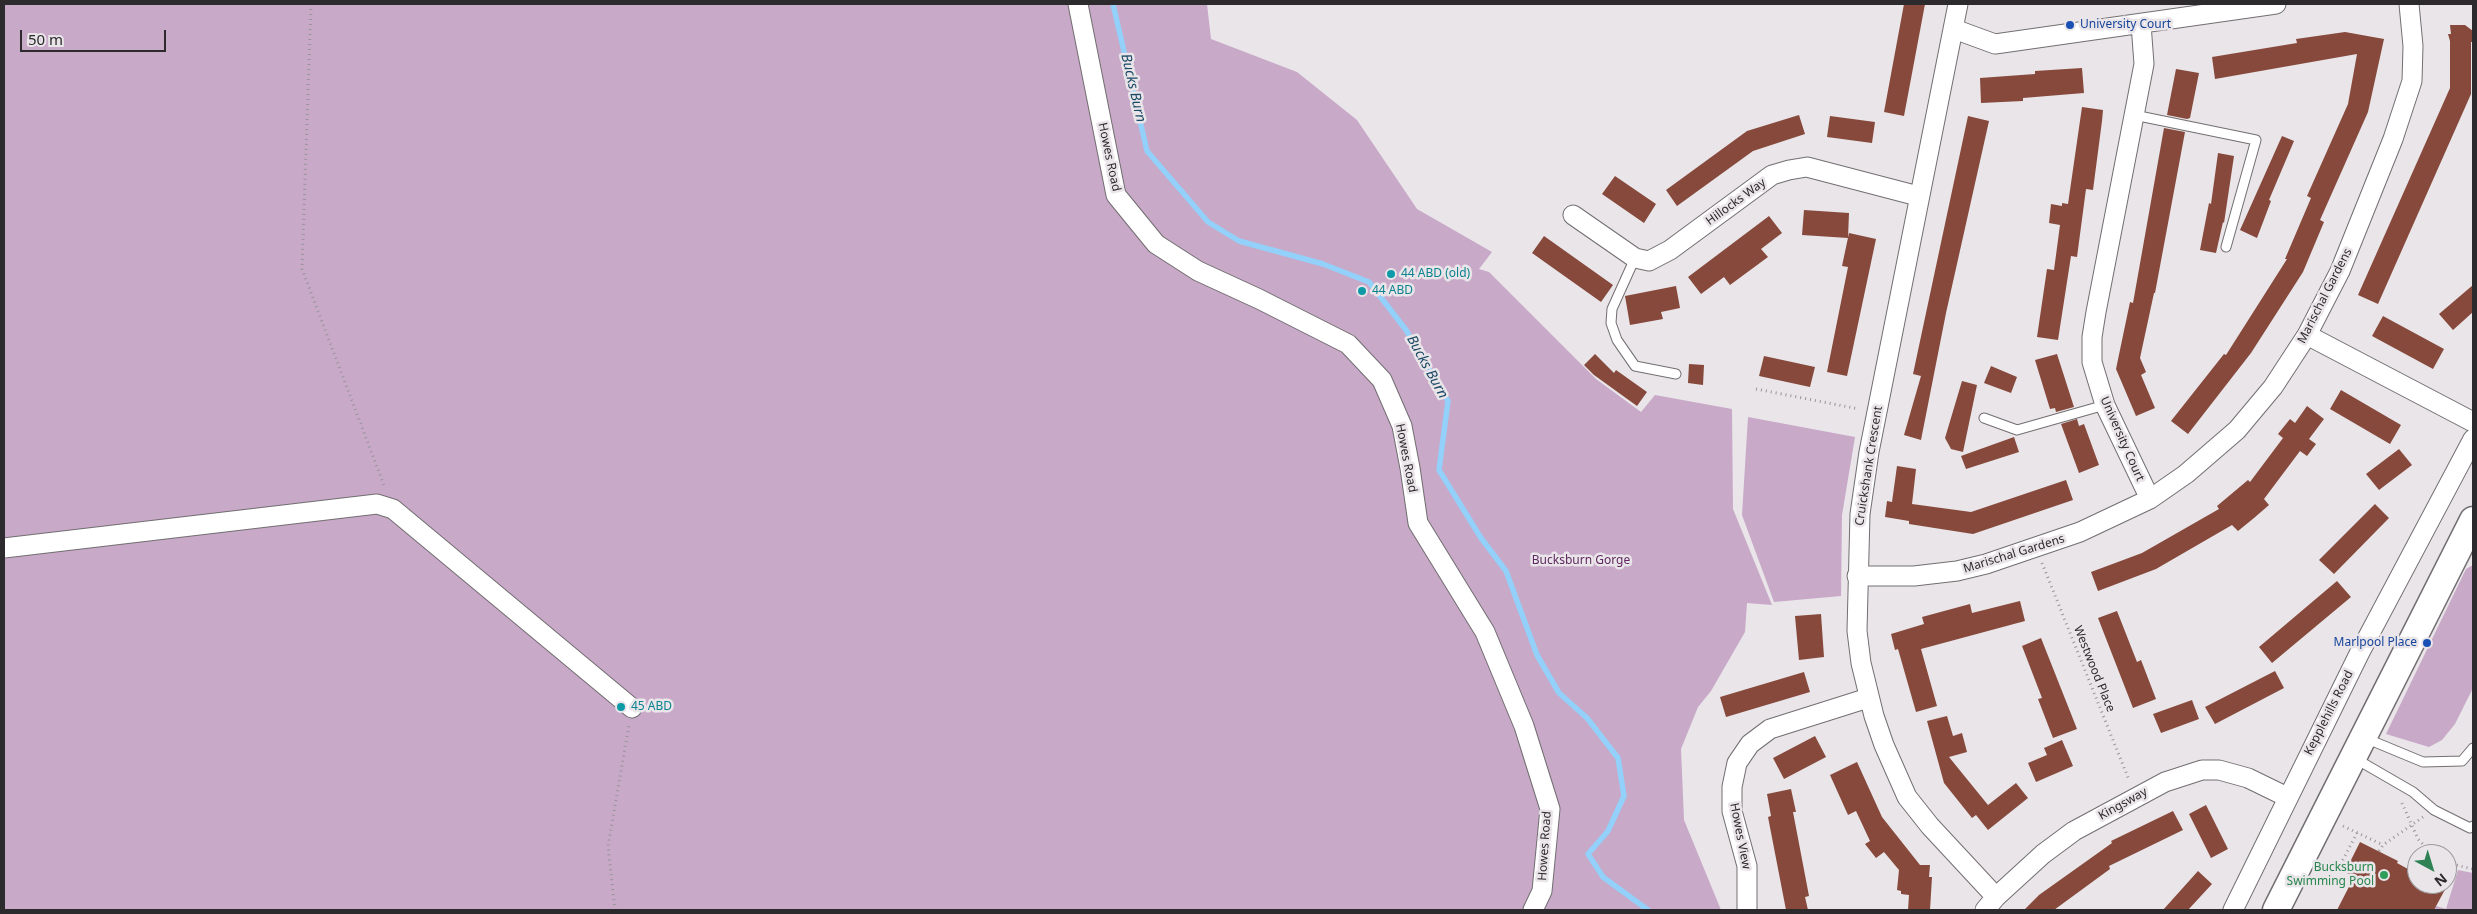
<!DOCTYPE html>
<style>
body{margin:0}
#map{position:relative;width:2477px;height:914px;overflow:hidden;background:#e9e5e9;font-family:"Noto Sans",sans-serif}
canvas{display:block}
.frame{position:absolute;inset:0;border:5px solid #2c2a2c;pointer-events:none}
.north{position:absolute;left:2407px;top:844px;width:50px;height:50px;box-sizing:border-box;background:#e9e5e9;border:1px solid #9d9a9d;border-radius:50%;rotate:141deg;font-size:14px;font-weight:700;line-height:20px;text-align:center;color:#2c2a2c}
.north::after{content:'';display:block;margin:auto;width:18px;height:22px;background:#2f8254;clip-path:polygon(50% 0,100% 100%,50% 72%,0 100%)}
.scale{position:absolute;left:20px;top:30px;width:146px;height:22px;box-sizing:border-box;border:2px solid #2c2a2c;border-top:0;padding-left:6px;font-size:15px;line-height:18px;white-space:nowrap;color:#2c2a2c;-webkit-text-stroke:4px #e9e5e9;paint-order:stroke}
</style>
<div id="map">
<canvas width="2477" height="914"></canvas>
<div class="frame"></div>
<div class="north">N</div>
<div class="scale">50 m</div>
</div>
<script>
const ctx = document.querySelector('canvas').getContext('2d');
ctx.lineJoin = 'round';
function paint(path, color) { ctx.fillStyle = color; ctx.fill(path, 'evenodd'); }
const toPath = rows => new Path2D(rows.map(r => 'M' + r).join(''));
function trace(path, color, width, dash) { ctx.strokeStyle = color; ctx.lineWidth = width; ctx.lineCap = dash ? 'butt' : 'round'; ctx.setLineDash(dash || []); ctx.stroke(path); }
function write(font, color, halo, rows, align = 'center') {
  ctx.font = font + ' "Noto Sans",sans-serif'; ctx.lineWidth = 5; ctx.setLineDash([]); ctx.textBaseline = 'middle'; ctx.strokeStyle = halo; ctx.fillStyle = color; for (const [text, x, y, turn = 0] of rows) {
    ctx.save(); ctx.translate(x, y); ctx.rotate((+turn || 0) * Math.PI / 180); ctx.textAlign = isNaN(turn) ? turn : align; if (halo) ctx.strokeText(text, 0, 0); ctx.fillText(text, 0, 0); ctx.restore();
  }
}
const green = toPath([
 [4,4,1207,4,1211,39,1297,72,1357,120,1417,209,1492,252,1479,269,1489,272,1596,379,1641,412,1655,395,1732,409,1733,509,1772,605,1747,603,1745,632,1711,691,1698,707,1681,749,1684,820,1721,910,4,910],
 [1748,417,1855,437,1842,515,1841,596,1774,602,1742,515],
 [2473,565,2473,688,2455,724,2442,740,2429,747,2386,734,2466,569],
 [2458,870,2473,873,2473,910,2434,910,2436,906,2446,909]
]);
const stream = toPath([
 [1113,4,1147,151,1208,222,1239,241,1323,264,1369,282,1406,330,1448,401,1439,470,1481,538,1506,571,1537,655,1559,693,1587,718,1618,758,1624,796,1608,831,1588,854,1603,877,1648,910]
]);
const building = toPath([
 [1904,4,1925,4,1904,116,1884,112],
 [2450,25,2465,25,2473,31,2473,42,2471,42,2471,94,2378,304,2358,295,2450,88,2450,41,2448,34,2451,34],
 [2345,32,2384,39,2368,112,2320,220,2324,222,2303,272,2251,353,2188,434,2171,421,2224,354,2226,355,2287,259,2285,259,2311,198,2307,196,2348,104,2357,54,2215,79,2212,57,2297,43,2296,39],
 [2082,68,2084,93,2023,98,2023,101,1981,103,1980,78,2035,74,2035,71],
 [2176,69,2199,73,2190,118,2187,119,2167,115],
 [2082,107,2103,110,2102,121,2093,190,2086,189,2077,257,2071,256,2058,340,2037,337,2047,269,2054,270,2060,225,2049,223,2051,204,2062,206,2062,203,2068,204],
 [1799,115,1805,134,1753,151,1677,206,1666,190,1747,131],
 [1830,116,1875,122,1872,143,1827,137],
 [1968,116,1989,121,1946,313,1921,440,1904,435,1921,376,1913,374],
 [2164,128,2185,132,2155,293,2154,293,2140,358,2146,372,2141,375,2155,408,2136,416,2116,369,2130,302,2133,303],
 [2282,136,2294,141,2269,200,2271,201,2257,238,2240,230],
 [2218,153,2234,156,2224,223,2223,222,2216,253,2200,250,2209,203,2211,204],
 [1615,176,1656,204,1644,223,1602,194],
 [1804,210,1849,213,1848,238,1802,235],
 [1769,216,1782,233,1761,249,1768,257,1730,285,1724,277,1701,294,1688,277],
 [1849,233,1876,239,1847,376,1827,372,1848,267,1842,266],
 [1544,236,1613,285,1601,302,1532,253],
 [2473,285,2473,312,2453,330,2439,314],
 [1676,286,1680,308,1661,312,1663,319,1630,325,1625,296],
 [2383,316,2444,349,2433,369,2372,336],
 [1595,354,1614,373,1616,370,1647,392,1637,406,1594,375,1584,365],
 [2057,354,2074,407,2056,412,2055,408,2050,409,2035,360],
 [1764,356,1815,367,1810,387,1759,376],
 [1689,364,1704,365,1703,385,1688,383],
 [1991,366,2017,377,2011,393,1984,383],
 [1962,381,1977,385,1963,452,1951,449,1945,438],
 [2341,390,2401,425,2390,444,2330,409],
 [2307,406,2324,419,2309,439,2316,444,2307,456,2300,451,2264,499,2269,505,2254,518,2238,531,2232,525,2156,569,2098,591,2091,572,2142,553,2219,509,2217,506,2248,480,2250,482,2283,438,2278,434,2290,419,2295,423],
 [2077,419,2079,426,2084,424,2099,465,2079,473,2061,424],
 [2014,437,2019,452,1966,469,1961,456],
 [2399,449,2412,465,2379,490,2366,474],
 [1897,466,1916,469,1912,504,1971,512,2066,480,2073,500,1973,534,1909,524,1909,521,1885,517,1887,501,1892,502],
 [2375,504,2389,518,2334,574,2319,560],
 [2337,581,2351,597,2272,663,2259,647],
 [2020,601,2025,621,1921,649,1937,706,1916,712,1898,649,1895,650,1891,634,1924,624,1922,617,1970,604,1972,613],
 [2117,611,2137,662,2141,660,2156,699,2133,708,2098,618],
 [1821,614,1824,657,1799,660,1795,616],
 [2041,638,2077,729,2053,738,2038,699,2042,698,2022,646],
 [2275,671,2284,688,2215,724,2205,707],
 [1804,672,1810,692,1726,717,1720,697],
 [2192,700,2199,719,2161,733,2153,714],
 [1947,716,1953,736,1962,733,1967,752,1949,757,1988,805,2016,783,2028,798,1988,830,1976,815,1972,818,1944,783,1927,721],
 [1815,736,1826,757,1784,779,1773,758],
 [2062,740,2073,766,2036,782,2028,763,2047,755,2044,748],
 [1857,762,1882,817,1920,865,1930,865,1929,877,1932,877,1930,910,1908,910,1909,895,1901,894,1901,891,1897,890,1899,870,1884,852,1876,858,1865,844,1870,841,1856,811,1848,815,1830,775],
 [1791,789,1796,812,1793,812,1809,896,1805,897,1808,910,1786,910,1768,817,1771,816,1767,794],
 [2206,805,2228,849,2211,858,2189,814],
 [2173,811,2183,830,2109,866,2110,869,2054,910,2024,910,2039,895,2112,843,2111,841],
 [2360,842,2398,861,2397,863,2417,874,2417,884,2448,884,2434,910,2337,910,2354,877,2345,872],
 [2198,871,2212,884,2188,910,2163,910]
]);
const path = toPath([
 [311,4,302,269,385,488],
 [1756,389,1859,409],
 [2042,563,2129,780],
 [2402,803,2418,839,2432,854],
 [2343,826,2383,845],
 [2379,851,2383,845,2423,817],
 [2447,863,2473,869],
 [2338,869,2357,833],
 [615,910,608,846,629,725]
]);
const lane = toPath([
 [2134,115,2256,140,2226,247],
 [1635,258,1612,309,1611,323,1617,340,1635,366,1676,374],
 [1984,418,2017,430,2105,405],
 [2365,738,2423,762,2462,761,2473,748],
 [2356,759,2413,792,2434,810,2470,828,2473,826]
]);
const street = toPath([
 [1078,4,1116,195,1156,244,1198,271,1259,299,1348,344,1382,380,1402,426,1410,468,1418,523,1485,632,1524,726,1550,809,1542,891,1533,910],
 [1958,4,1869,452,1860,514,1857,631,1861,663,1874,716,1884,745,1907,797,1930,826,1996,897],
 [2141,24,2144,64,2096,312,2092,337,2092,362,2105,405,2150,499],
 [1954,29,1995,44,2276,4],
 [1573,215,1635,258,1649,261,1670,250,1772,175,1789,170,1807,167,1918,196],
 [2307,335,2473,422],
 [4,548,377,504,393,509,632,708],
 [1857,576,1914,576,1957,571,1986,564,2080,532,2150,499,2186,474,2237,430,2273,387,2307,335,2340,271,2393,139,2412,81,2413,46,2409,4],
 [1747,910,1747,866,1732,811,1732,787,1737,763,1750,744,1770,729,1868,698],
 [1985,910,1996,897,2043,854,2074,831,2165,782,2202,770,2219,770,2248,778,2287,797],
 [2233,910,2360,652,2473,439]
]);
const secondary = toPath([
 [2276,910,2473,520]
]);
const markers = [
 [2070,25,5,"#1a4fb4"],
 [1391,274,5,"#0f9aa8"],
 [1362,291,5,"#0f9aa8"],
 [2427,643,5,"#1a4fb4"],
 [621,707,5,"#0f9aa8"],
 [2384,875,5,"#2e9e5b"]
];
const transitNames = [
 ["University Court",2080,25],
 ["Marlpool Place",2417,643,"right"]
];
const streetNames = [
 ["Howes Road",1109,157,78],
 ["Hillocks Way",1736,202,-36],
 ["Marischal Gardens",2325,296,-63],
 ["University Court",2122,439,66],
 ["Howes Road",1406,458,79],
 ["Cruickshank Crescent",1869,466,-81],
 ["Marischal Gardens",2014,554,-17],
 ["Westwood Place",2094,669,68],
 ["Kepplehills Road",2329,713,-63],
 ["Kingsway",2123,804,-29],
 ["Howes View",1740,836,79],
 ["Howes Road",1545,846,-86]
];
const cultureNames = [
 ["44 ABD (old)",1401,274],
 ["44 ABD",1372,291],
 ["45 ABD",631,707]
];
const parkNames = [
 ["Bucksburn Gorge",1581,561]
];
const leisureNames = [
 ["Bucksburn",2374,868],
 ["Swimming Pool",2374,882]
];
const waterNames = [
 ["Bucks Burn",1133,88,77],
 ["Bucks Burn",1427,367,61]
];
paint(green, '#c8a9c8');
trace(stream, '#93d0fa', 5.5);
paint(building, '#86493b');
trace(lane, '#726e71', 11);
trace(street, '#726e71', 21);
trace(secondary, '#726e71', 29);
trace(path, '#989598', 3, [1, 4]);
trace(lane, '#fff', 9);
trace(street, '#fff', 19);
trace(secondary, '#fff', 26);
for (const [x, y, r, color] of markers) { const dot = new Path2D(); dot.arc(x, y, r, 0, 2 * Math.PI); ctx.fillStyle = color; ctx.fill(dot); trace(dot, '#e9e5e9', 2); }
write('12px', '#164399', '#e9e5e9', transitNames, 'left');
write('12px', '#2c2a2c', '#e9e5e9', streetNames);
write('12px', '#0d838f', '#e9e5e9', cultureNames, 'left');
write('12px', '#612762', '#e9e5e9', parkNames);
write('12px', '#27864d', '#e9e5e9', leisureNames, 'right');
write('italic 14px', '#194864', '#e9e5e9', waterNames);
</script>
